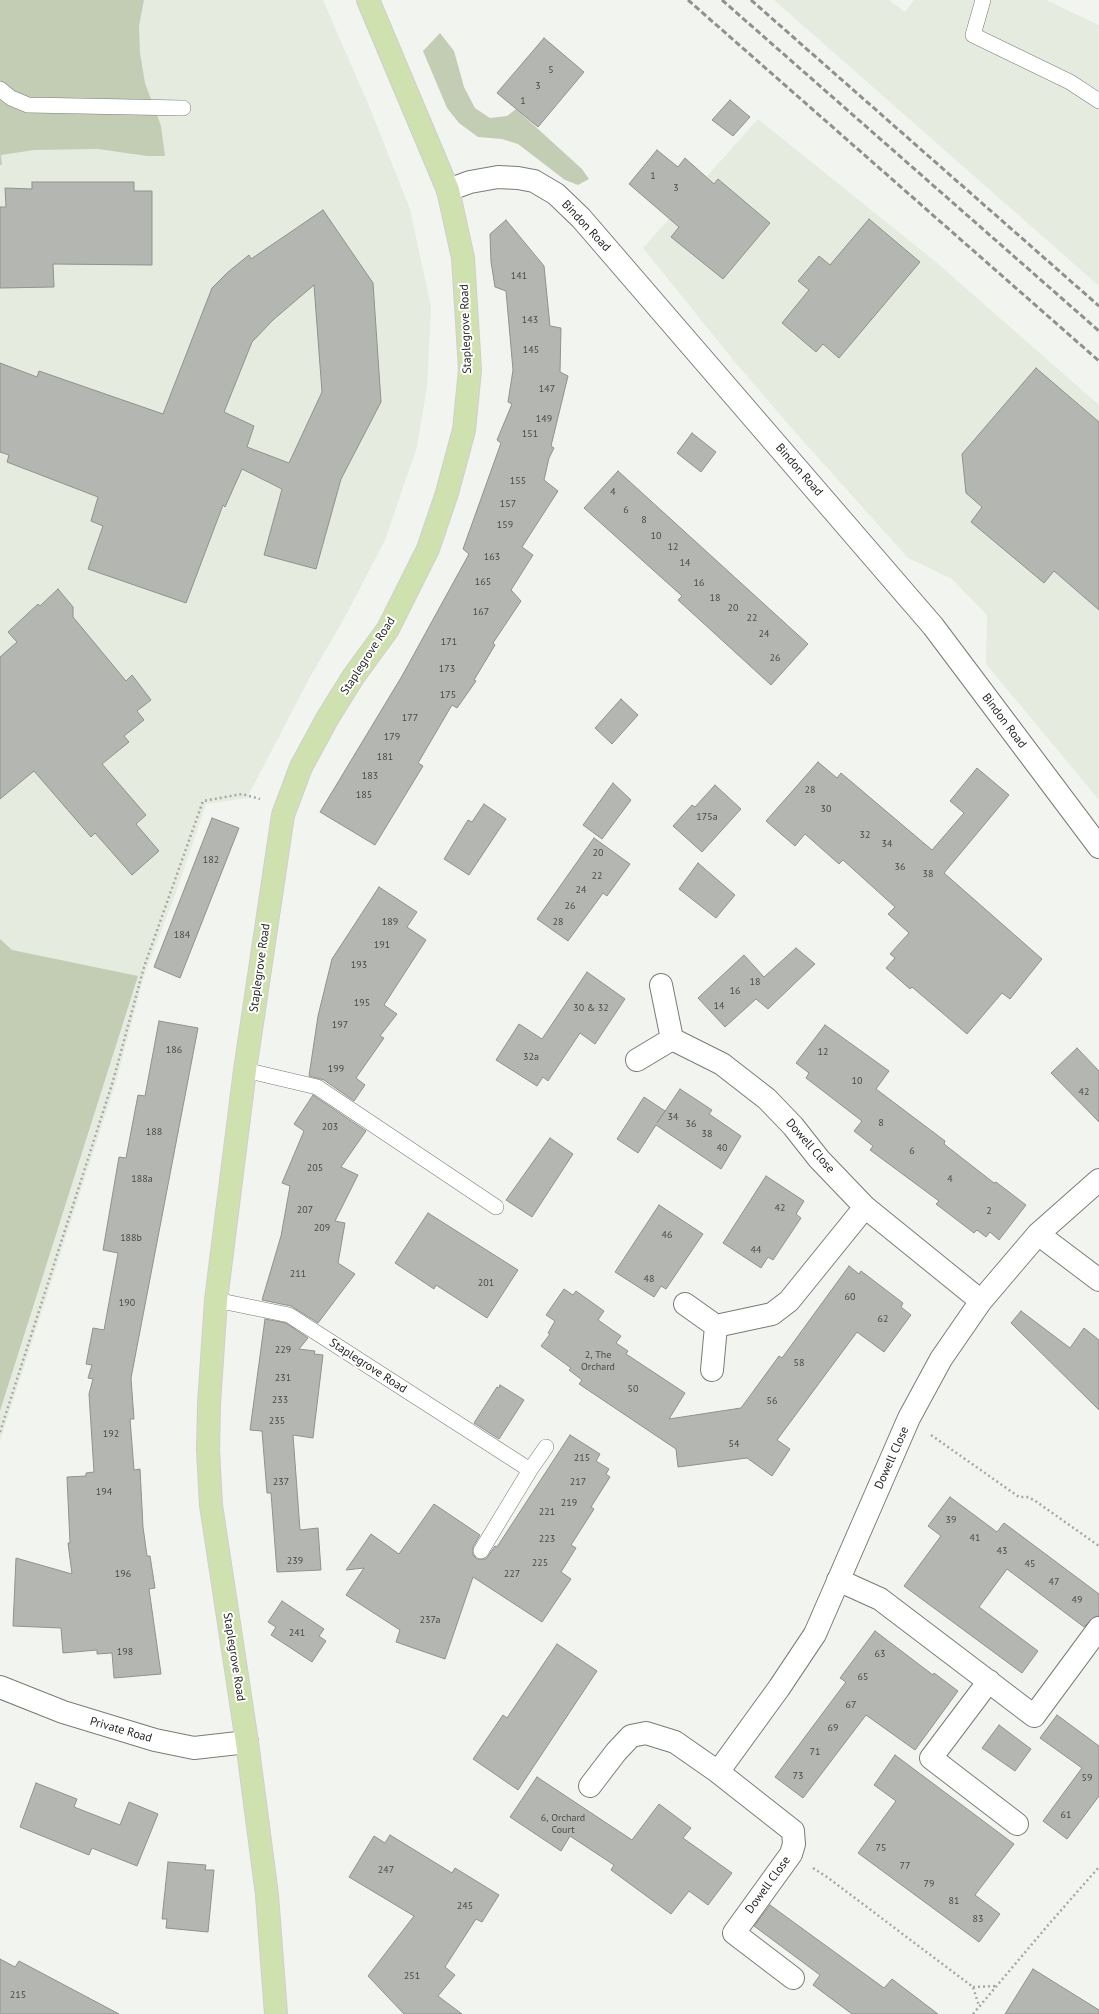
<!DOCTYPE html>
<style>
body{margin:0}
canvas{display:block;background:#f2f4ef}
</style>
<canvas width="1099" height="2014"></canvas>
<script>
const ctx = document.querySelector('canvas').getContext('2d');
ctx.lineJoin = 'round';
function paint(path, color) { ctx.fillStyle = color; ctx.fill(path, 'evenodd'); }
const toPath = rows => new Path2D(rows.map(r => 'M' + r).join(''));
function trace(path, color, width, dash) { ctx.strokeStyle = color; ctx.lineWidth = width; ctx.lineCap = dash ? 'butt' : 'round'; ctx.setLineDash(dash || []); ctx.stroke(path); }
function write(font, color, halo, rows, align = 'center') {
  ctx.font = font + ' "PT Sans",sans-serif'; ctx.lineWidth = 4; ctx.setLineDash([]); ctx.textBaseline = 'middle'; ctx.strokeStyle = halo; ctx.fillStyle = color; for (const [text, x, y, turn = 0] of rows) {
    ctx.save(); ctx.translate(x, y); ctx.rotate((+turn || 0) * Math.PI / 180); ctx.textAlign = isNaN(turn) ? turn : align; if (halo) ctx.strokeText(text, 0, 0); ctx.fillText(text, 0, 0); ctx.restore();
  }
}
const built = toPath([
 [0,0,323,0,369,106,410,209,431,307,427,387,417,447,385,540,345,617,310,677,247,798,206,804,177,890,144,976,116,1082,0,1441],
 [774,0,889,0,905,12,914,0,1046,0,1099,25,1099,286],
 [758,119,937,263,1099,405,1099,800,986,664,987,615,952,579,908,558,795,432,734,361,643,248]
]);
const green = toPath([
 [0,0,144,0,139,26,140,53,145,83,161,126,165,156,147,156,98,149,34,150,1,155,2,165,0,165],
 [440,33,454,51,464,87,475,108,490,118,507,116,516,109,582,169,589,179,578,185,565,180,518,144,502,139,478,137,459,123,447,108,423,51],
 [0,939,12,950,138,976,0,1411]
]);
const building = toPath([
 [544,38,584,72,538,127,497,93,544,38],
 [730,100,750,117,733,136,712,120,730,100],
 [657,150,678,167,685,158,714,184,718,179,770,223,723,279,671,237,679,227,629,184,657,150],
 [32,182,134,182,134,191,152,191,152,265,53,264,54,287,0,288,0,207,6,207,5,188,32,189,32,182],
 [323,210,373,283,381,402,341,479,316,569,264,555,282,489,242,469,225,507,223,505,186,603,88,569,103,526,91,521,98,497,7,462,9,455,0,452,0,363,37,377,39,371,163,414,212,288,228,272,249,255,251,259,323,210],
 [314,285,322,392,289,463,247,447,254,426,224,412,252,342,273,320,314,285],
 [869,219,920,262,839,358,823,344,816,352,782,323,809,290,798,281,819,256,830,265,869,219],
 [506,220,544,266,550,326,561,328,560,372,568,376,551,446,554,448,549,458,544,480,558,491,522,547,533,555,511,590,521,601,493,643,495,645,474,680,476,681,457,708,452,705,418,763,423,766,375,845,320,812,402,676,469,554,463,549,501,443,497,440,512,404,508,402,513,370,506,291,495,287,491,262,490,234,506,220],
 [1036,368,1099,422,1099,610,1054,571,1044,583,971,522,982,507,966,493,962,454,1036,368],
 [692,433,716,452,701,472,677,453,692,433],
 [618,471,808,644,771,685,678,600,682,596,584,508,618,471],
 [58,589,73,607,73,617,126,681,132,675,151,700,137,711,144,720,124,736,129,742,102,764,146,815,136,824,159,851,132,875,95,833,91,837,34,771,0,799,0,657,17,642,8,632,38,604,40,606,58,589],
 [621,699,638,715,612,744,595,728,621,699],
 [818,762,837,778,841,773,932,850,964,813,950,801,977,768,1009,795,944,873,1042,959,1010,999,1002,993,967,1034,912,987,910,989,886,968,895,958,890,954,909,933,888,914,895,907,843,860,839,864,805,834,795,846,766,821,818,762],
 [613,783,631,800,602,839,583,825,613,783],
 [715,785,741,809,702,852,673,826,692,805,695,807,715,785],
 [484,804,506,819,469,875,444,859,468,820,472,822,484,804],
 [212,818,239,828,180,978,154,967,212,818],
 [594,838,630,864,607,896,603,893,568,941,537,919,594,838],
 [698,863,735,895,716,918,679,889,698,863],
 [379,887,417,912,407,927,426,940,384,1005,397,1014,380,1036,384,1038,356,1078,365,1085,354,1101,324,1080,309,1076,318,1016,332,959,379,887],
 [796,948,815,964,768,1009,756,999,725,1027,698,998,744,955,764,977,796,948],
 [587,972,625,999,595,1044,580,1033,548,1081,543,1077,537,1086,496,1060,519,1024,542,1039,587,972],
 [159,1021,198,1028,131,1378,134,1419,130,1419,134,1470,140,1469,143,1527,147,1556,150,1556,155,1588,149,1589,161,1674,114,1678,112,1653,97,1654,97,1650,63,1653,61,1628,13,1626,16,1558,72,1574,68,1543,70,1543,67,1477,86,1476,86,1473,94,1472,89,1394,93,1379,88,1378,92,1365,86,1364,93,1328,104,1330,118,1253,103,1250,119,1157,126,1158,138,1095,145,1096,159,1021],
 [825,1025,889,1071,876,1089,945,1141,944,1144,994,1183,996,1182,1026,1205,999,1240,990,1232,986,1237,977,1230,974,1233,936,1204,939,1201,870,1150,873,1146,854,1131,862,1121,806,1078,809,1073,796,1063,825,1025],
 [1077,1048,1099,1071,1099,1122,1051,1073,1077,1048],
 [680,1089,712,1110,709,1114,741,1136,721,1169,656,1125,638,1153,617,1139,644,1097,665,1111,657,1123,680,1089],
 [313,1095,366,1131,341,1167,358,1175,335,1221,345,1223,338,1263,355,1274,318,1323,291,1306,262,1300,281,1236,290,1186,282,1183,304,1131,294,1124,313,1095],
 [550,1138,573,1154,532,1217,506,1200,550,1138],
 [766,1176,804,1201,796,1214,801,1218,773,1260,768,1257,761,1268,723,1243,766,1176],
 [659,1205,703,1234,666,1289,661,1286,654,1297,615,1272,659,1205],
 [428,1213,518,1270,487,1318,436,1285,434,1289,395,1263,428,1213],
 [849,1266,859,1274,861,1271,903,1303,901,1307,911,1315,884,1352,857,1332,777,1440,790,1449,772,1476,747,1458,678,1467,676,1449,579,1384,582,1380,569,1370,571,1368,541,1346,550,1334,548,1333,555,1321,546,1315,564,1289,573,1295,576,1291,604,1311,598,1320,621,1336,616,1343,628,1351,626,1354,685,1393,669,1419,741,1408,779,1356,782,1358,849,1266],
 [1021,1311,1070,1348,1084,1328,1099,1340,1099,1410,1011,1323,1021,1311],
 [265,1319,286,1323,308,1338,299,1349,315,1351,314,1354,323,1355,313,1438,293,1435,300,1530,318,1528,321,1570,277,1572,271,1493,267,1493,262,1431,250,1430,265,1319],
 [500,1385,524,1400,499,1439,474,1423,497,1387,499,1388,500,1385],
 [570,1435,600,1454,596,1461,609,1469,606,1474,610,1477,591,1507,594,1509,571,1545,576,1548,561,1572,571,1579,542,1622,473,1577,445,1659,396,1642,400,1630,346,1595,364,1568,346,1570,371,1534,399,1554,434,1504,480,1535,473,1547,473,1555,477,1559,486,1559,495,1546,497,1547,570,1435],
 [950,1497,997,1532,1004,1523,1099,1594,1099,1616,1094,1617,1084,1627,1007,1569,979,1607,1038,1651,1022,1673,904,1586,941,1536,928,1526,950,1497],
 [282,1601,324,1629,319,1636,326,1641,312,1662,271,1635,276,1627,268,1622,282,1601],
 [875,1631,933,1675,934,1673,958,1691,915,1750,866,1715,803,1798,775,1777,846,1682,840,1678,875,1631],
 [557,1644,597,1671,518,1790,473,1759,503,1715,507,1718,557,1644],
 [1057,1715,1099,1746,1099,1796,1067,1839,1043,1821,1082,1768,1040,1738,1057,1715],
 [999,1725,1031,1749,1015,1771,982,1748,999,1725],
 [895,1755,1014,1844,975,1895,1000,1914,979,1942,858,1853,896,1801,874,1785,895,1755],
 [537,1777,632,1840,659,1804,691,1828,683,1838,732,1873,708,1905,689,1891,671,1914,611,1870,614,1865,570,1836,561,1851,510,1817,537,1777],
 [36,1783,77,1799,74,1807,120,1825,129,1802,158,1814,137,1866,92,1848,89,1855,20,1827,36,1783],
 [390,1835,452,1873,455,1868,499,1895,482,1922,476,1919,445,1967,455,1975,438,1996,462,2014,404,2014,368,1976,414,1916,349,1877,374,1836,385,1843,390,1835],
 [168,1862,206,1865,205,1870,214,1870,208,1932,166,1928,167,1919,162,1919,168,1862],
 [770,1905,884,1988,892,1979,938,2014,852,2014,813,1985,820,1975,754,1926,770,1905],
 [0,1959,15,1967,19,1961,119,2014,0,2014,0,1959],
 [1033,1969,1099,2010,1099,2014,1005,2014,1033,1969]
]);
const path = toPath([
 [0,1432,113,1081,144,967,203,801,242,794,260,799],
 [931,1435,1019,1497,1027,1497,1034,1500,1099,1546],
 [813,1868,827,1877,973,1987,979,2006],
 [973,1987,997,1986],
 [973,2014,1049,1924,1099,1867]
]);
const service = toPath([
 [983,0,973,35,1070,82,1099,101],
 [0,89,11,98,28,105,183,108],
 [245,1070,317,1087,496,1207],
 [216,1300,289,1315,530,1470],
 [481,1551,530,1470,546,1447]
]);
const minor = toPath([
 [448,190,470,182,498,177,518,178,534,181,556,194,581,218,933,626,1099,847],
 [661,985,672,1039],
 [672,1039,722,1064,767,1099,793,1126,819,1159,865,1207,981,1301],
 [637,1060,672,1039],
 [1038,1234,1099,1280],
 [685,1304,716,1326,772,1314,789,1301,865,1207],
 [712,1370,716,1326],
 [838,1580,880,1599,1034,1716,1099,1628],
 [989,1681,931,1758,1017,1824],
 [0,1687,63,1712,155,1740,194,1748,247,1742],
 [590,1786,616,1752,631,1736,646,1733,675,1742,718,1772],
 [793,1978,734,1933,791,1854,794,1844,793,1831,718,1772,779,1688,815,1634,909,1418,941,1359,981,1301,1038,1234,1099,1180]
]);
const primary = toPath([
 [276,2014,267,1895,247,1742,211,1505,208,1450,209,1404,216,1300,245,1070,283,815,301,767,327,719,353,677,388,629,428,549,447,493,464,430,470,370,463,258,448,190,368,0]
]);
const rail = toPath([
 [688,0,1099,361],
 [722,0,1099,331],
 [751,0,1099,306]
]);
const numberNames = [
 ["5",551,70],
 ["3",538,86],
 ["1",523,101],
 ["1",653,176],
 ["3",676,188],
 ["141",519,276],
 ["143",530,320],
 ["145",531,350],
 ["147",547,389],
 ["149",544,419],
 ["151",530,434],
 ["155",518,481],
 ["4",613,492],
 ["157",508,504],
 ["6",626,510],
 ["8",644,520],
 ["159",505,525],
 ["10",656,536],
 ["12",673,547],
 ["163",492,557],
 ["14",685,563],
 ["165",483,582],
 ["16",699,583],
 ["18",715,598],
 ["20",733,608],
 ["167",481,612],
 ["22",752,618],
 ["24",764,634],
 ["171",449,642],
 ["26",775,658],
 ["173",447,669],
 ["175",448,695],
 ["177",410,718],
 ["179",392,737],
 ["181",385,757],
 ["183",370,776],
 ["28",810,790],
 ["185",364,795],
 ["30",826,809],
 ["175a",707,817],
 ["32",865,835],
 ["34",887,844],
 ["20",598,853],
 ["182",211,860],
 ["36",900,867],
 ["38",928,874],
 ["22",597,876],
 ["24",581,890],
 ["26",570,906],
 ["189",390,922],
 ["28",558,922],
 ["184",182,935],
 ["191",382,945],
 ["193",359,965],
 ["18",755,982],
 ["16",735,991],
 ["195",362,1003],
 ["14",719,1006],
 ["30 & 32",591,1008],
 ["197",340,1025],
 ["186",174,1050],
 ["12",823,1052],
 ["32a",531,1057],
 ["199",336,1069],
 ["10",857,1081],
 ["42",1084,1092],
 ["34",673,1117],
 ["8",881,1123],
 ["36",691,1124],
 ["203",330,1127],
 ["188",154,1132],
 ["38",707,1134],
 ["40",722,1148],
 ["6",912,1151],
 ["205",315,1168],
 ["188a",142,1179],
 ["4",950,1179],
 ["42",780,1208],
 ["207",305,1210],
 ["2",989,1211],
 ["209",322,1228],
 ["46",667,1235],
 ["188b",131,1238],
 ["44",756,1250],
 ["211",298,1274],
 ["48",649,1279],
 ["201",486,1283],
 ["60",850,1297],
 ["190",127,1303],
 ["62",883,1319],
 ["229",283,1350],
 ["2, The",598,1355],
 ["Orchard",598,1367],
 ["58",799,1363],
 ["231",283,1378],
 ["50",633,1389],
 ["233",280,1400],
 ["56",772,1401],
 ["235",277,1421],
 ["192",111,1434],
 ["54",734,1444],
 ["215",582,1458],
 ["237",281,1482],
 ["217",578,1482],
 ["194",104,1492],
 ["219",569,1503],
 ["221",547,1512],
 ["39",951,1520],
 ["41",975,1538],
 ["223",547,1539],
 ["43",1002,1551],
 ["239",295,1561],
 ["225",540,1563],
 ["45",1030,1564],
 ["196",123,1574],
 ["227",512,1574],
 ["47",1054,1582],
 ["49",1077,1600],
 ["237a",430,1620],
 ["241",297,1633],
 ["198",125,1652],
 ["63",880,1654],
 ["65",863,1677],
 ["67",851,1705],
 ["69",833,1728],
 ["71",815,1752],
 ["73",798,1776],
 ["59",1087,1778],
 ["61",1066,1815],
 ["6, Orchard",563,1818],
 ["Court",563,1830],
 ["75",881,1848],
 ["77",905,1866],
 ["247",386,1870],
 ["79",929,1884],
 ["81",954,1901],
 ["245",465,1906],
 ["83",978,1919],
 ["251",412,1976],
 ["215",18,1995]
];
const streetNames = [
 ["Bindon Road",586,226,47],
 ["Staplegrove Road",466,329,-92],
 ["Bindon Road",799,470,49],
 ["Staplegrove Road",368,656,-57],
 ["Bindon Road",1004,721,53],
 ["Staplegrove Road",260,968,-82],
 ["Dowell Close",810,1146,49],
 ["Staplegrove Road",368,1366,33],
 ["Dowell Close",892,1458,-66],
 ["Staplegrove Road",234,1657,81],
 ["Private Road",121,1730,16],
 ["Dowell Close",768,1885,-54]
];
paint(built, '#e6ebdf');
paint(green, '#c3cdb3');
paint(building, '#b4b6b1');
trace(building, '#91928e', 1);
trace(service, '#7a7c77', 16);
trace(minor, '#7a7c77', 24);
trace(primary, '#cfcfcf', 24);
trace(path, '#a6a8a4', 2.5, [2, 3]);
trace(service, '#fff', 15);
trace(minor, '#fff', 22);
trace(primary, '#d0e1b0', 22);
trace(rail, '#90918e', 3, [6, 3]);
write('10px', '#4a4b48', null, numberNames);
write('12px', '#262725', '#fff', streetNames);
</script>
